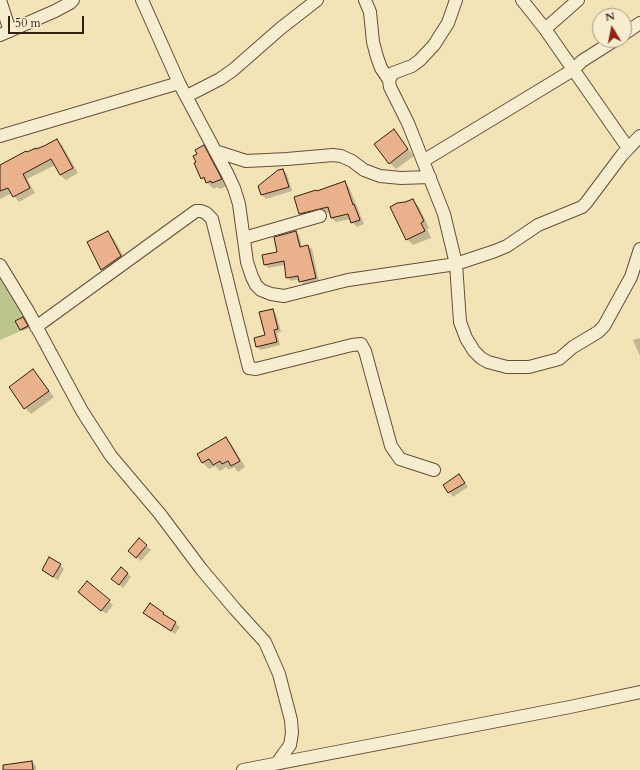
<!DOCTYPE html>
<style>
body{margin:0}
#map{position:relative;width:640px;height:770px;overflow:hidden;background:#f3e4b8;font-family:Cardo,serif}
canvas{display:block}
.north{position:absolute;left:592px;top:8px;width:40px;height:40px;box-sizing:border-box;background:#f7edd1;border:1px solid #aa9a83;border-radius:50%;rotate:350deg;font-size:11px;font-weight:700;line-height:16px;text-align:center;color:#361d0f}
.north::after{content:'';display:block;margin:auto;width:14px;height:18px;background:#8f2418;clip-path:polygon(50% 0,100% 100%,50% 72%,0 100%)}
.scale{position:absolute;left:8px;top:16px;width:76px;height:18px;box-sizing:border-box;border:2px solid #361d0f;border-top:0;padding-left:5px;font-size:12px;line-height:14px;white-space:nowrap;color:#361d0f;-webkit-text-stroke:3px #f7edd1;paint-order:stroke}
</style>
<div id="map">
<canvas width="640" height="770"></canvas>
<div class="north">N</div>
<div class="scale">50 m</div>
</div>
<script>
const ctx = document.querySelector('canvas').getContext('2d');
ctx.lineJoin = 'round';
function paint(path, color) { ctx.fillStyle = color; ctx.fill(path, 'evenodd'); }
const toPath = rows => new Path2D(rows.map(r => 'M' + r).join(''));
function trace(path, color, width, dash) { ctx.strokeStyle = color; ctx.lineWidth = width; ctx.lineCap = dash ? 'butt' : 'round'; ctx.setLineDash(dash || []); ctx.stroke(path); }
const green = toPath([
 [0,271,30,327,0,340]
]);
const shadow = toPath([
 [393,131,414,156,396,169,390,163],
 [57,140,62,145,78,173,66,180,60,175,55,165,27,179,35,193,19,202,12,193,0,199,0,166],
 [204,147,210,153,227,186,220,189,217,187,214,189,202,178,197,162,198,154],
 [283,170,287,174,292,191,266,199,262,195,259,186],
 [344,182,349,187,364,224,357,227,352,222,351,219,336,222,331,218,330,212,305,218,300,214,317,192],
 [413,200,419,207,429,228,427,229,431,238,413,245,407,239],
 [108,232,114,239,127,263,108,275,102,269],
 [296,232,299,235,302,247,308,246,312,249,319,282,304,285,300,279,291,281,287,277,285,265,268,268,265,264,278,253],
 [273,310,276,314,281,332,277,333,280,345,261,350,257,347,266,336],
 [24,320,29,328,22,331,21,329],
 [640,338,640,356,633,340],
 [33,371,39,377,54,397,31,414,25,408],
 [226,438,232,445,245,467,238,472,234,467,229,470,226,467,220,471,215,466,209,469,203,463,198,455],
 [459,475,468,487,453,497,444,485],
 [139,540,151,550,141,561,134,555],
 [60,565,64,569,58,580,47,574,43,570],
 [127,573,131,577,123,588,117,583],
 [84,596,109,601,113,605,106,614],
 [144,613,163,614,180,627,175,634,148,617],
 [32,762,36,766,36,770,16,770]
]);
const building = toPath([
 [394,129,408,149,389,164,374,144,394,129],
 [57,139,73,168,60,175,51,159,23,174,30,188,13,197,8,188,0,191,0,165,26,151,27,152,36,148,36,149,44,146,57,139],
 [204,145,222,179,212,183,211,181,206,183,204,177,201,179,194,163,196,162,193,156,197,154,195,150,204,145],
 [283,169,289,187,261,195,258,186,278,170,283,169],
 [345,181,353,205,354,204,360,220,351,223,348,214,331,218,328,207,299,214,294,197,316,190,317,191,345,181],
 [413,199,424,221,421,223,425,231,406,240,390,207,397,203,405,202,413,199],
 [108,231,121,256,101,270,87,242,108,231],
 [296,231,300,247,308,245,316,278,299,282,298,276,286,278,284,261,264,265,262,255,277,252,274,237,296,231],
 [273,309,278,329,274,330,277,342,256,347,254,338,265,335,259,312,273,309],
 [23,317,28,326,20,330,15,321,23,317],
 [33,369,49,391,24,409,9,387,33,369],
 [226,437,240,461,231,466,228,461,222,464,220,461,213,465,209,459,202,463,197,454,226,437],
 [459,474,465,483,448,493,443,485,459,474],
 [139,538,147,545,136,558,128,551,139,538],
 [49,557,61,564,53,577,42,570,49,557],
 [121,567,128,573,119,585,111,579,121,567],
 [87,581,110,600,101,611,78,592,87,581],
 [150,603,164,613,163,614,176,622,171,631,143,613,150,603],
 [32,761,33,770,3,770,3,765,32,761]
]);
const minor = toPath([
 [0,0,10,31],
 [142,0,179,83,227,173,234,188,239,204,247,262,252,277,256,285,261,290,271,294,284,296,348,280,456,264,495,251,507,246,538,225,582,207,586,203,622,155,640,136],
 [365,0,370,12,373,42,377,57,381,68,389,80],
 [456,0,448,23,434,45,420,60,412,66,393,73,389,80,390,87,408,123,444,214,456,264,460,322,466,338,474,351,481,358,488,362,507,367,529,367,559,359,573,347,598,332,604,326,631,277,640,249],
 [522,0,545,29,628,148],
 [545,29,578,0],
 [624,34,640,23],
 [0,35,55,11,70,3,73,0],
 [187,96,220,79,233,70,281,28,317,0],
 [0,136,179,83],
 [215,151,246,161,287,159,333,155,341,156,352,161,364,170,380,176,401,178,430,177],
 [423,161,573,70,582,61,615,40],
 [244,238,320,216],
 [0,265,28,311,82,411,111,456,160,514,202,570,235,609,265,642,279,674,291,720,292,733,290,745,277,763],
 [36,327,196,211,201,211,206,213,212,219,249,368,256,369,352,345,361,344,365,351,391,446,400,459,434,470],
 [243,770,570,707,640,692]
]);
paint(green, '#bdc48e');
paint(shadow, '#0003');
paint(building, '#e9b18c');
trace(building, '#361d0f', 1);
trace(minor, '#654f39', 14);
trace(minor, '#f7edd1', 12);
</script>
